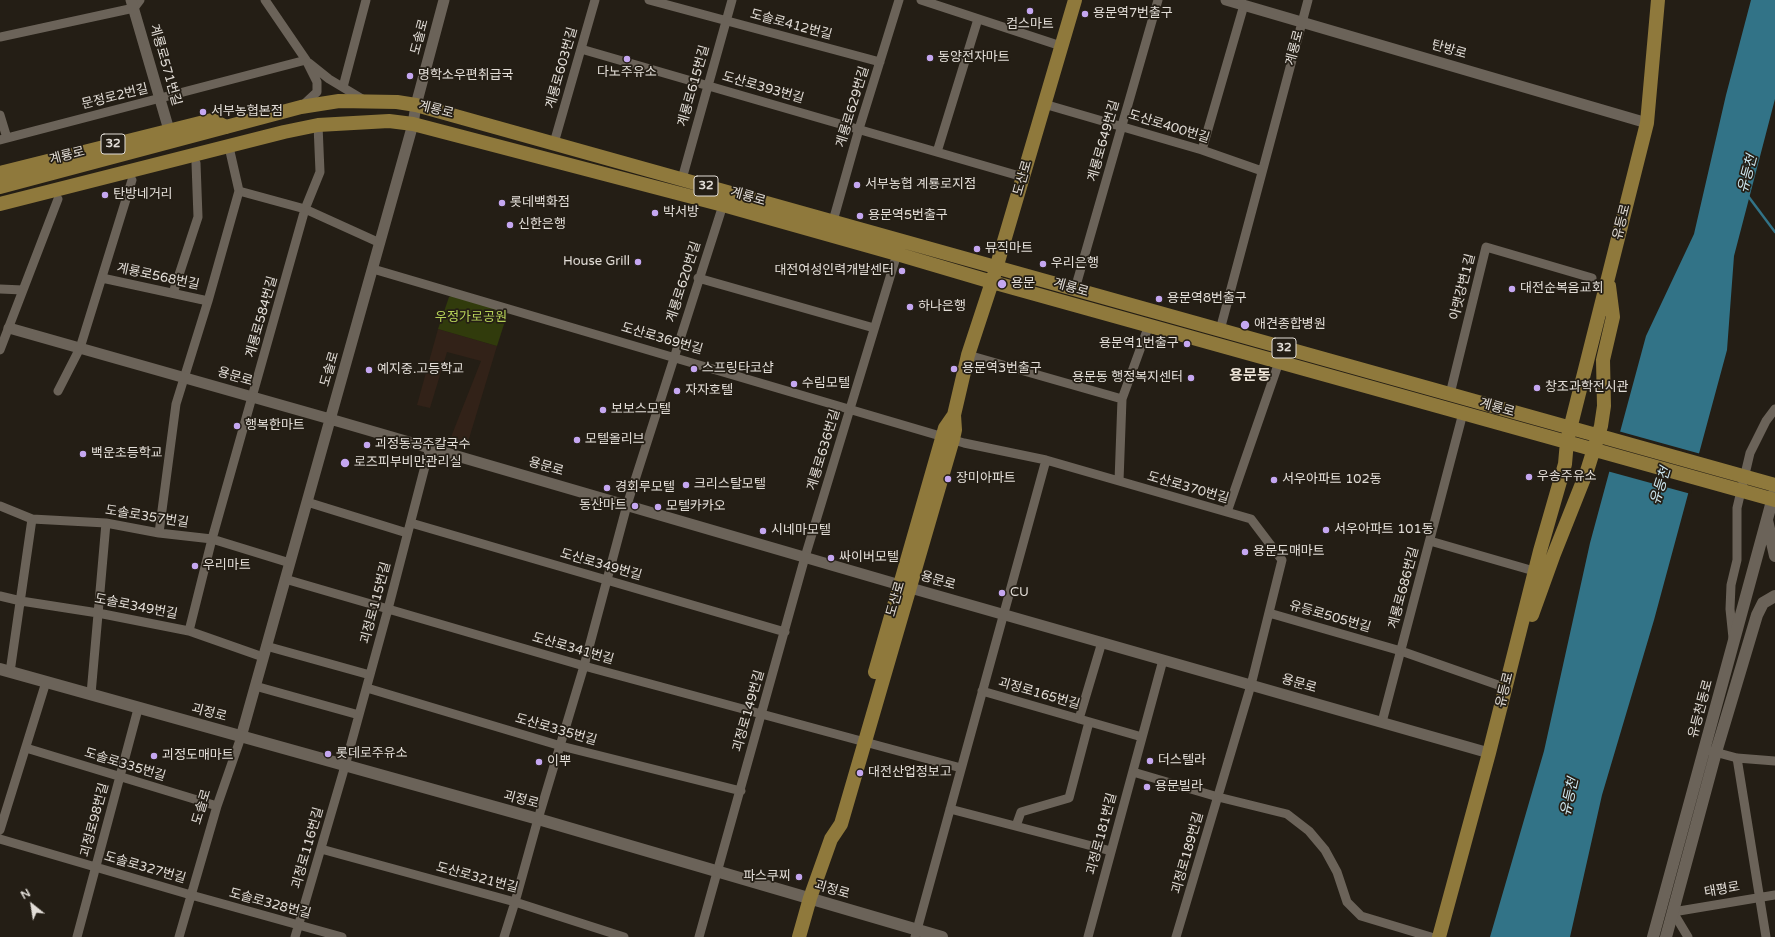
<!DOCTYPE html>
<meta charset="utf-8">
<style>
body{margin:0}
#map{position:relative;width:1775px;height:937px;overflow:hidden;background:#241e15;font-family:"Varela Round",sans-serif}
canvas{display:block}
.north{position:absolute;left:12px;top:885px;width:40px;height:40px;-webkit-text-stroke:3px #241e15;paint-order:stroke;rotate:330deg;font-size:11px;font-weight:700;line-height:16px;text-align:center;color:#e2ddd7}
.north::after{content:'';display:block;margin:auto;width:14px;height:18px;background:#e2ddd7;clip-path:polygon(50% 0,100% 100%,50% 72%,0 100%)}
</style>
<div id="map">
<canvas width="1775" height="937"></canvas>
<div class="north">N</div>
</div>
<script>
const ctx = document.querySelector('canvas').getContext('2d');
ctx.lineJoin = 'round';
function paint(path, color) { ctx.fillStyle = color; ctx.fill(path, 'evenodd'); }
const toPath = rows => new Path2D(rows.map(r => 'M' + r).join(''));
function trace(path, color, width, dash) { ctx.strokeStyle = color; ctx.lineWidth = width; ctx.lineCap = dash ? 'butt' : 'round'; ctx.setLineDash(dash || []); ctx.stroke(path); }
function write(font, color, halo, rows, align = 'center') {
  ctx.font = font + ' "Varela Round","Noto Sans KR",sans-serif'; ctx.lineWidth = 3.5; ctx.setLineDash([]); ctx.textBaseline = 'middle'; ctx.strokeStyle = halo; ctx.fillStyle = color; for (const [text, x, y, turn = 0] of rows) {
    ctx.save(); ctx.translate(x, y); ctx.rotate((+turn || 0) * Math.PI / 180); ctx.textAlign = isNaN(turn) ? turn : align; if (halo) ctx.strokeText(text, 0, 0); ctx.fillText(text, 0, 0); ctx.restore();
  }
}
const commercial = toPath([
 [438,329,497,346,468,442,451,437,481,361,447,352,430,408,417,405]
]);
const green = toPath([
 [458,293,508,312,497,346,438,329,449,297]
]);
const water = toPath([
 [1751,0,1775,0,1775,99,1734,256,1727,350,1654,620,1602,795,1570,937,1490,937,1544,751,1590,543,1646,336,1694,234,1726,95]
]);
const pier = toPath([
 [1618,431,1701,454,1691,494,1607,471]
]);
const stream = toPath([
 [1748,196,1775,232]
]);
const minor = toPath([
 [265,0,306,60,317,82,317,92,302,106],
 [649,0,880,62],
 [921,0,1061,46],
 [0,37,134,8,140,0],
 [581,49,1023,177],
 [309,63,329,79,364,100],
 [343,87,366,0],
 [1044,104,1202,150,1262,171],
 [0,115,7,138],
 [0,140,306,60],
 [554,143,595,0],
 [1202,150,1244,5],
 [937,152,978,19],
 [682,179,732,0],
 [239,191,305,209,380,243],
 [833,221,859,129,899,0],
 [373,269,964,443,1046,460,1251,519,1282,560,1251,685,1176,937],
 [102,278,208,301],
 [698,278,874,328],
 [0,289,23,290],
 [1075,289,1158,0],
 [173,293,198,217,196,163],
 [1220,330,1308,0],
 [0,350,58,199],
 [968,355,1122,399],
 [58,391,80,348,132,180],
 [1450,394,1486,247,1592,278],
 [1119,481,1122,399,1149,325],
 [307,502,407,533],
 [0,506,32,519,106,523,159,533,212,539,290,563],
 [1227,512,1279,362],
 [411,523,785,632],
 [159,533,176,404,208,301,239,191,229,147],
 [1430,541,1527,569],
 [285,579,584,666,961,768],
 [0,596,21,601,98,613,189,631,263,657],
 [1269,613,1401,651,1498,685],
 [189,631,212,539,305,209,320,172,318,125],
 [1733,638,1730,609,1731,585,1737,560,1737,508,1750,453,1766,421,1775,409],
 [266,646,370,675],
 [10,672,32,519],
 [255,686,359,715],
 [367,688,561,746,741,791],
 [982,691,1142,737],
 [91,694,106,523],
 [1079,719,1102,642],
 [1382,722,1463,413],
 [26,748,217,806],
 [1711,751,1737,758,1775,761],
 [1737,758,1766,937],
 [1133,772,1218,797,1287,814,1309,831,1325,850,1337,872,1347,902,1361,916,1431,937],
 [950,809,1111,851],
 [1016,826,1021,812,1069,798,1089,722],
 [0,830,46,682],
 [0,839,191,895,342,937],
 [321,849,515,902,624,937],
 [77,937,138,709],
 [179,937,217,806,241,737],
 [295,937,345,766,388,609,430,447],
 [504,937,515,902,538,819,584,666,627,505,723,205],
 [699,937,805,557,897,254],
 [915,937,1046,460],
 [1088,937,1163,660],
 [1688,937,1673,912,1775,895]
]);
const tertiary = toPath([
 [131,0,169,130],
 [1226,0,1647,123],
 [9,328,330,419,900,585,1489,753],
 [241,737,413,124,416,105,444,0]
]);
const secondary = toPath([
 [1767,520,1775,556],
 [0,669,538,819,942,937],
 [1653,937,1775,490],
 [1666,937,1716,752,1757,615,1763,603,1775,596]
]);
const primary = toPath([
 [0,173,212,120,226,127],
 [0,187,301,107,339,101,397,102,416,105,1775,485],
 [0,204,284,132,318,125,389,121,413,124,723,205,897,254,992,282,1775,500],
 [1532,615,1554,554,1587,471,1601,426,1604,406,1603,360,1613,317,1609,286],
 [875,672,945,428,954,415],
 [799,937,810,898,831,839,841,824,953,439,955,430,954,415,968,355,992,282,1075,0],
 [1439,937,1489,753,1540,551,1565,464,1567,441,1647,123,1658,0]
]);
const markers = [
 [1030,11,4,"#c5a7f1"],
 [1085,14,4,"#c5a7f1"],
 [930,58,4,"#c5a7f1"],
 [627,59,4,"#c5a7f1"],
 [410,76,4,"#c5a7f1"],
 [203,112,4,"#c5a7f1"],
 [857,185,4,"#c5a7f1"],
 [105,195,4,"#c5a7f1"],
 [502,203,4,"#c5a7f1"],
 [655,213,4,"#c5a7f1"],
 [860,216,4,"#c5a7f1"],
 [510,225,4,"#c5a7f1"],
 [977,249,4,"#c5a7f1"],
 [638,262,4,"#c5a7f1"],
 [1043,264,4,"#c5a7f1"],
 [902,271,4,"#c5a7f1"],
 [1002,284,5,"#c5a7f1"],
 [1512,289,4,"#c5a7f1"],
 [1159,299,4,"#c5a7f1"],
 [910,307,4,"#c5a7f1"],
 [1245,325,5,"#c5a7f1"],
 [1187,344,4,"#c5a7f1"],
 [694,369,4,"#c5a7f1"],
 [954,369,4,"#c5a7f1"],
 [369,370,4,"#c5a7f1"],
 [1191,378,4,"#c5a7f1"],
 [794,384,4,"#c5a7f1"],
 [1537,388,4,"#c5a7f1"],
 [677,391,4,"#c5a7f1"],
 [603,410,4,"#c5a7f1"],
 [237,426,4,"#c5a7f1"],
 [577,440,4,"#c5a7f1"],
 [367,445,4,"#c5a7f1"],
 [83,454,4,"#c5a7f1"],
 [345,463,5,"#c5a7f1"],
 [1529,477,4,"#c5a7f1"],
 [948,479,4,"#c5a7f1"],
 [1274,480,4,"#c5a7f1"],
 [686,485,4,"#c5a7f1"],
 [607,488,4,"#c5a7f1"],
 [635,506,4,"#c5a7f1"],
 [658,507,4,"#c5a7f1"],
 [1326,530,4,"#c5a7f1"],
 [763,531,4,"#c5a7f1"],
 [1245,552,4,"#c5a7f1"],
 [831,558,4,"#c5a7f1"],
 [195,566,4,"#c5a7f1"],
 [1002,593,4,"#c5a7f1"],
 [328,754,4,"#c5a7f1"],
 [154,756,4,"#c5a7f1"],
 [1150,761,4,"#c5a7f1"],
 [539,762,4,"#c5a7f1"],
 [860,773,4,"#c5a7f1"],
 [1147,787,4,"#c5a7f1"],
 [799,877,4,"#c5a7f1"]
];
const shields = [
 [113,144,24],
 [706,186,24],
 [1284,348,24]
];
const shieldNames = [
 ["32",113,144],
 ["32",706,186],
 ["32",1284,348]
];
const poiNames = [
 ["용문역7번출구",1093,14],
 ["컴스마트",1030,25,"center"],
 ["동양전자마트",938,58],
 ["다노주유소",627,73,"center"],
 ["명학소우편취급국",418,76],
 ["서부농협본점",211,112],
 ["서부농협 계룡로지점",865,185],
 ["탄방네거리",113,195],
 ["롯데백화점",510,203],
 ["박서방",663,213],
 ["용문역5번출구",868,216],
 ["신한은행",518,225],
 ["뮤직마트",985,249],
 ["House Grill",630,262,"right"],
 ["우리은행",1051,264],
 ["대전여성인력개발센터",894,271,"right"],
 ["용문",1011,284],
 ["대전순복음교회",1520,289],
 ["용문역8번출구",1167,299],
 ["하나은행",918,307],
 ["애견종합병원",1254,325],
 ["용문역1번출구",1179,344,"right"],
 ["스프링타코샵",702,369],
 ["용문역3번출구",962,369],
 ["예지중.고등학교",377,370],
 ["용문동 행정복지센터",1183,378,"right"],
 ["수림모텔",802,384],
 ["창조과학전시관",1545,388],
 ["자자호텔",685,391],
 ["보보스모텔",611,410],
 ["행복한마트",245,426],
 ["모텔올리브",585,440],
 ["괴정동공주칼국수",375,445],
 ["백운초등학교",91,454],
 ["로즈피부비만관리실",354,463],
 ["우송주유소",1537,477],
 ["장미아파트",956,479],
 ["서우아파트 102동",1282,480],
 ["크리스탈모텔",694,485],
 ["경회루모텔",615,488],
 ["동산마트",627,506,"right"],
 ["모텔카카오",666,507],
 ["서우아파트 101동",1334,530],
 ["시네마모텔",771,531],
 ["용문도매마트",1253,552],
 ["싸이버모텔",839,558],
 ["우리마트",203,566],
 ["CU",1010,593],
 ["롯데로주유소",336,754],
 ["괴정도매마트",162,756],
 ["더스텔라",1158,761],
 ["이뿌",547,762],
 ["대전산업정보고",868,773],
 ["용문빌라",1155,787],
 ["파스쿠찌",791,877,"right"]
];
const streetNames = [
 ["도솔로412번길",791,25,15],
 ["도솔로",420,37,-75],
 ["계룡로",1295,48,-75],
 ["탄방로",1449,50,16],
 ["계룡로571번길",165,65,74],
 ["계룡로603번길",562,68,-74],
 ["계룡로615번길",694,86,-74],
 ["도산로393번길",763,88,16],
 ["문정로2번길",115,97,-14],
 ["계룡로629번길",853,107,-73],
 ["계룡로",436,110,14],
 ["도산로400번길",1169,127,17],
 ["계룡로649번길",1104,141,-74],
 ["계룡로",67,156,-14],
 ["도산로",1023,178,-74],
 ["계룡로",748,197,16],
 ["유등로",1622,222,-76],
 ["계룡로568번길",158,277,12],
 ["계룡로620번길",684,282,-72],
 ["아랫강변1길",1463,287,-76],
 ["계룡로",1071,288,16],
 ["계룡로584번길",262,317,-74],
 ["도산로369번길",662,339,16],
 ["도솔로",330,369,-74],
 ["용문로",235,377,16],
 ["계룡로",1497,408,16],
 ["계룡로636번길",824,450,-73],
 ["용문로",546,467,16],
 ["도산로370번길",1188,488,16],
 ["도솔로357번길",147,517,9],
 ["도산로349번길",601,565,16],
 ["용문로",938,581,16],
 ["계룡로686번길",1404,588,-75],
 ["도산로",896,599,-74],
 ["괴정로115번길",376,603,-75],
 ["도솔로349번길",136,607,11],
 ["유등로505번길",1330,617,16],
 ["도산로341번길",573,649,16],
 ["용문로",1299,684,16],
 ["유등로",1505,690,-76],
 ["괴정로165번길",1039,694,16],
 ["유등천동로",1701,709,-75],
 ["괴정로149번길",749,711,-74],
 ["괴정로",209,713,15],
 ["도산로335번길",556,730,16],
 ["도솔로335번길",125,765,17],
 ["괴정로",521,800,15],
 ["도솔로",202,807,-73],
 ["괴정로98번길",95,820,-75],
 ["괴정로181번길",1102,834,-75],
 ["괴정로116번길",308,848,-74],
 ["괴정로189번길",1188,853,-74],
 ["도솔로327번길",145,868,16],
 ["도산로321번길",477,878,15],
 ["괴정로",832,890,16],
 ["태평로",1722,890,-10],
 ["도솔로328번길",270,904,15]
];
const parkNames = [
 ["우정가로공원",471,318]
];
const waterNames = [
 ["유등천",1748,174,-75],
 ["유등천",1661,486,-73],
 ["유등천",1570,797,-77]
];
const quarterNames = [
 ["용문동",1250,376]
];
paint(commercial, '#322218');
paint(green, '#313b0c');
paint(water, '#327387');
paint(pier, '#241e15');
trace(stream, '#327387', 2.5);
trace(minor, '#6b6359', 9);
trace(tertiary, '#6b6359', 11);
trace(secondary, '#6b6359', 12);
trace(primary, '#8f793c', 14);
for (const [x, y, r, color] of markers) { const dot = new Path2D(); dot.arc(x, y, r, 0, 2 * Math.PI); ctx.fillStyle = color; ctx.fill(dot); trace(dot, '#241e15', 1.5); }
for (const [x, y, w] of shields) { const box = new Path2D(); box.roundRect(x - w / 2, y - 10, w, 20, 3); ctx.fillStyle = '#241e15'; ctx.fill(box); trace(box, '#e2ddd7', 1); }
write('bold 12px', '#e2ddd7', null, shieldNames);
write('13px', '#e2ddd7', '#241e15', poiNames, 'left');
write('13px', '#e2ddd7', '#241e15', streetNames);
write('13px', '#b6d258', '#241e15', parkNames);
write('italic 14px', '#cfe9f2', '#241e15', waterNames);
write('bold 15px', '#ebe2d6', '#241e15', quarterNames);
</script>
